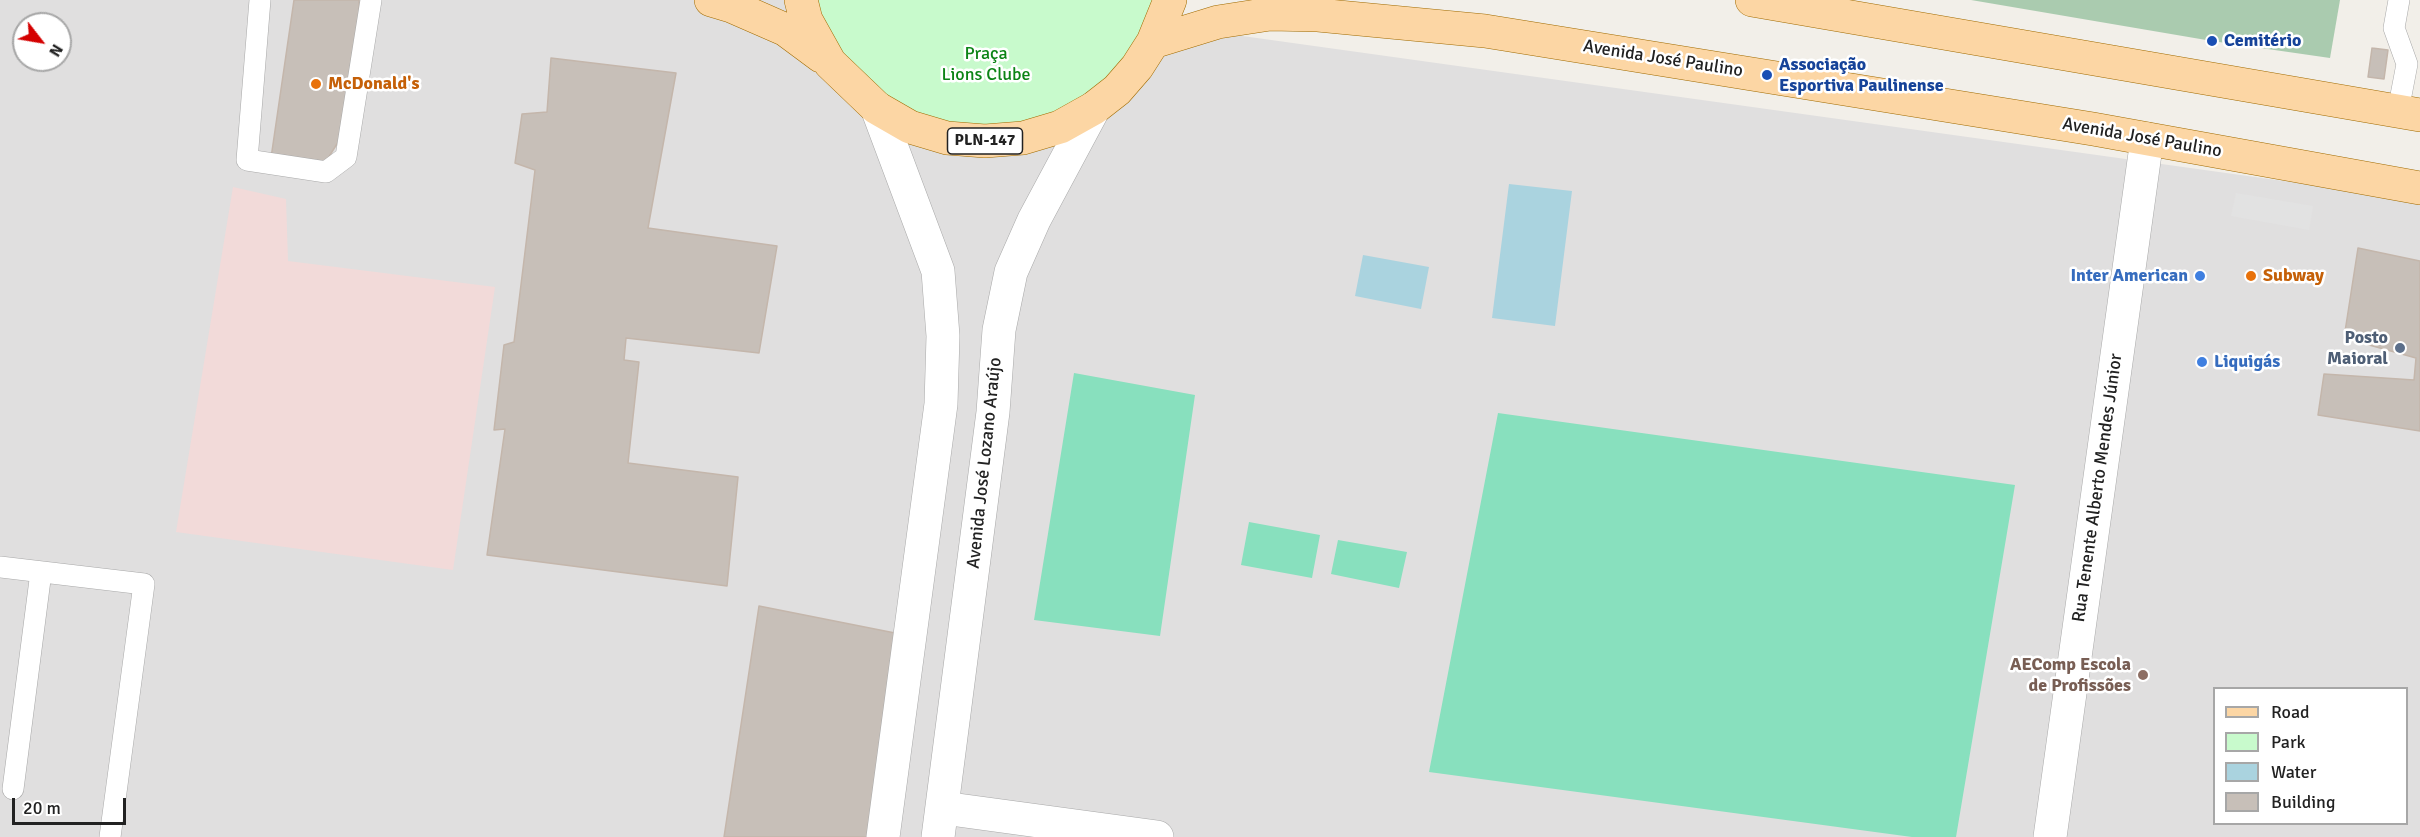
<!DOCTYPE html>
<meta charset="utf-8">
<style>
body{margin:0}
#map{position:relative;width:2420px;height:837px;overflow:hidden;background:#f2efe9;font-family:Signika,sans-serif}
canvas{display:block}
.legend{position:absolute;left:2213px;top:687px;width:195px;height:138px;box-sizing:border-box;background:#fff;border:2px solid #a7a7a7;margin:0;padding:8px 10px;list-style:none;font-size:18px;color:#222}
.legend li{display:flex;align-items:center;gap:12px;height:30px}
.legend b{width:30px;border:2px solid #a7a7a7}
.north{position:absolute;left:12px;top:12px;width:60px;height:60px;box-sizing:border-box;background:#fff;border:2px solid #a7a7a7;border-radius:50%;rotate:121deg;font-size:16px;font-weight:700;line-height:24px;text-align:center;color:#222}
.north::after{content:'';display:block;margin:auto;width:21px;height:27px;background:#d40000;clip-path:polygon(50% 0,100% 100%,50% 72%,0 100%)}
.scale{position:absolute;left:12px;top:798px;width:114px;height:27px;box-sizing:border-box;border:3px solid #222;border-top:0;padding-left:8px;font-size:18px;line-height:21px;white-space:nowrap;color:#222;-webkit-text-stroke:4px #fff;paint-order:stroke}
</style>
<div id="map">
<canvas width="2420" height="837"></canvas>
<ul class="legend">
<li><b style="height:8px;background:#fcd6a4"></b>Road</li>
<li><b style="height:16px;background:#c8facc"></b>Park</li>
<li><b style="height:16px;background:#aad3df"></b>Water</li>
<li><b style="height:16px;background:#c7bfb8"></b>Building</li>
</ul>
<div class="north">N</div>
<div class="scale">20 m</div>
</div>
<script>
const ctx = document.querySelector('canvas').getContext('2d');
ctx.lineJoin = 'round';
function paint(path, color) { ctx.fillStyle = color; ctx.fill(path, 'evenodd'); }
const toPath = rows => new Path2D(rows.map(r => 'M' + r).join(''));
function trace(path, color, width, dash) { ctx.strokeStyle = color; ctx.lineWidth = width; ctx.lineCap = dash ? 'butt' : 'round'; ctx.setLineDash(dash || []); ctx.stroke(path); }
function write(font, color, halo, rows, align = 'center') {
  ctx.font = font + ' Signika,sans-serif'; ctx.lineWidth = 5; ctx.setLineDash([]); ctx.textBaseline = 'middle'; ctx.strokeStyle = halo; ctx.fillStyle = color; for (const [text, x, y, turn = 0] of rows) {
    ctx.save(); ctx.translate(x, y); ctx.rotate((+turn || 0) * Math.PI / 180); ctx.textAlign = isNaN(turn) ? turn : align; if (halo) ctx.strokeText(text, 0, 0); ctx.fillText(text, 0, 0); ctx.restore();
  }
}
const residential = toPath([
 [0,0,984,0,2420,200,2420,837,0,837],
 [24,24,60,24,60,60,24,60],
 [2214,688,2406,688,2406,824,2214,824]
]);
const commercial = toPath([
 [233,187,286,199,288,261,495,287,453,570,176,532]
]);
const cemetery = toPath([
 [1971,0,2340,0,2330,58,2212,41]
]);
const park = toPath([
 [816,0,1156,0,1130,55,1104,83,1072,105,1036,121,960,127,923,117,888,99,835,44]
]);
const pitch = toPath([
 [1074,373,1195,395,1160,636,1034,620],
 [1498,413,2015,485,1956,837,1912,837,1429,772],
 [1249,522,1320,535,1312,578,1241,565],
 [1338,540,1407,552,1399,588,1331,574]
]);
const parking = toPath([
 [2236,193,2313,206,2309,230,2231,216]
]);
const water = toPath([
 [1509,184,1572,191,1555,326,1492,318],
 [1363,255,1429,267,1421,309,1355,296]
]);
const building = toPath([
 [294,0,359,0,360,28,340,139,325,163,271,158,294,0],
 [2372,48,2388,50,2384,79,2368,77,2372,48],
 [551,58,676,73,648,228,777,246,759,353,626,338,624,360,639,362,628,463,738,477,727,586,487,555,505,429,494,430,504,345,514,342,535,170,515,163,522,114,547,112,551,58],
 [2358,248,2420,261,2420,431,2318,415,2324,374,2414,380,2416,358,2344,338,2358,248],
 [759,606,900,634,867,837,724,837,759,606]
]);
const service = toPath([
 [260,0,247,160,326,172,346,157,371,0],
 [2398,111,2407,64,2394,28,2399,0],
 [0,567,144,584,110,837],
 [13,789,41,572]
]);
const minor = toPath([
 [943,808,1157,837],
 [2050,837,2147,139]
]);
const tertiary = toPath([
 [877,108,938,271,943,336,941,404,883,837],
 [938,837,993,412,999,330,1011,272,1034,220,1094,108]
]);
const primary = toPath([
 [711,0,731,6,786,30,821,56],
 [801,0,806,20,830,63,877,108,910,127,947,138,985,141,1023,138,1060,127,1094,108,1117,90,1137,67,1153,42,1170,0],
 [1752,0,2420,115],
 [1153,42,1218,22,1270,14,1318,15,1485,31,2093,129,2420,188]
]);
const markers = [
 [2212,41,6,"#1a4fb4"],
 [1767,75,6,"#1a4fb4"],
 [316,84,6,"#e8710a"],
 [2200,276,6,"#3f7fe0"],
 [2251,276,6,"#e8710a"],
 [2400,348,6,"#5c6f8a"],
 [2202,362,6,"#3f7fe0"],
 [2143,675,6,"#8d6e63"]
];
const shields = [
 [985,141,75]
];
const shieldNames = [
 ["PLN-147",985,141]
];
const transitNames = [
 ["Cemitério",2224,41],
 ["Associação",1779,65],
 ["Esportiva Paulinense",1779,86]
];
const parkNames = [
 ["Praça",986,54],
 ["Lions Clube",986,75]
];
const streetNames = [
 ["Avenida José Paulino",1663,59,9],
 ["Avenida José Paulino",2142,138,10],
 ["Avenida José Lozano Araújo",985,463,-84],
 ["Rua Tenente Alberto Mendes Júnior",2098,488,-82]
];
const foodNames = [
 ["McDonald's",328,84],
 ["Subway",2263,276]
];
const shopNames = [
 ["Inter American",2188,276],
 ["Liquigás",2214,362,"left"]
];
const serviceNames = [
 ["Posto",2388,338],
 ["Maioral",2388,359]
];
const educationNames = [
 ["AEComp Escola",2131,665],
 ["de Profissões",2131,686]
];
paint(residential, '#e0dfdf');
paint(commercial, '#f2dad9');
paint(cemetery, '#aacbaf');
paint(park, '#c8facc');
paint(pitch, '#88e0be');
paint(parking, '#e2e2e2');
paint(water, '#aad3df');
paint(building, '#c7bfb8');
trace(building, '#c4b6ab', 1.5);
trace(service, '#a9a9a9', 22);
trace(minor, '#a9a9a9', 34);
trace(tertiary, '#a9a9a9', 34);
trace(primary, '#a06b00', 34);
trace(service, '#fff', 21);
trace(minor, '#fff', 33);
trace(tertiary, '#fff', 33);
trace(primary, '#fcd6a4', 33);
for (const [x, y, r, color] of markers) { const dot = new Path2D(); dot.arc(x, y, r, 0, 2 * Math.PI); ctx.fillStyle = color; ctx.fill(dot); trace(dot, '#fff', 2); }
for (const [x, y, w] of shields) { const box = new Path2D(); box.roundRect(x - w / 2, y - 13, w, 26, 4.5); ctx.fillStyle = '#fff'; ctx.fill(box); trace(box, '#222', 1.5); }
write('bold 16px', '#222', null, shieldNames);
write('bold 18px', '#164399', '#fff', transitNames, 'left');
write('18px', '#0c8416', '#fff', parkNames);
write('18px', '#222', '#fff', streetNames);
write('bold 18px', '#c56008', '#fff', foodNames, 'left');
write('bold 18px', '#366cbe', '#fff', shopNames, 'right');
write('bold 18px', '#4e5e75', '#fff', serviceNames, 'right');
write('bold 18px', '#785e54', '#fff', educationNames, 'right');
</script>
